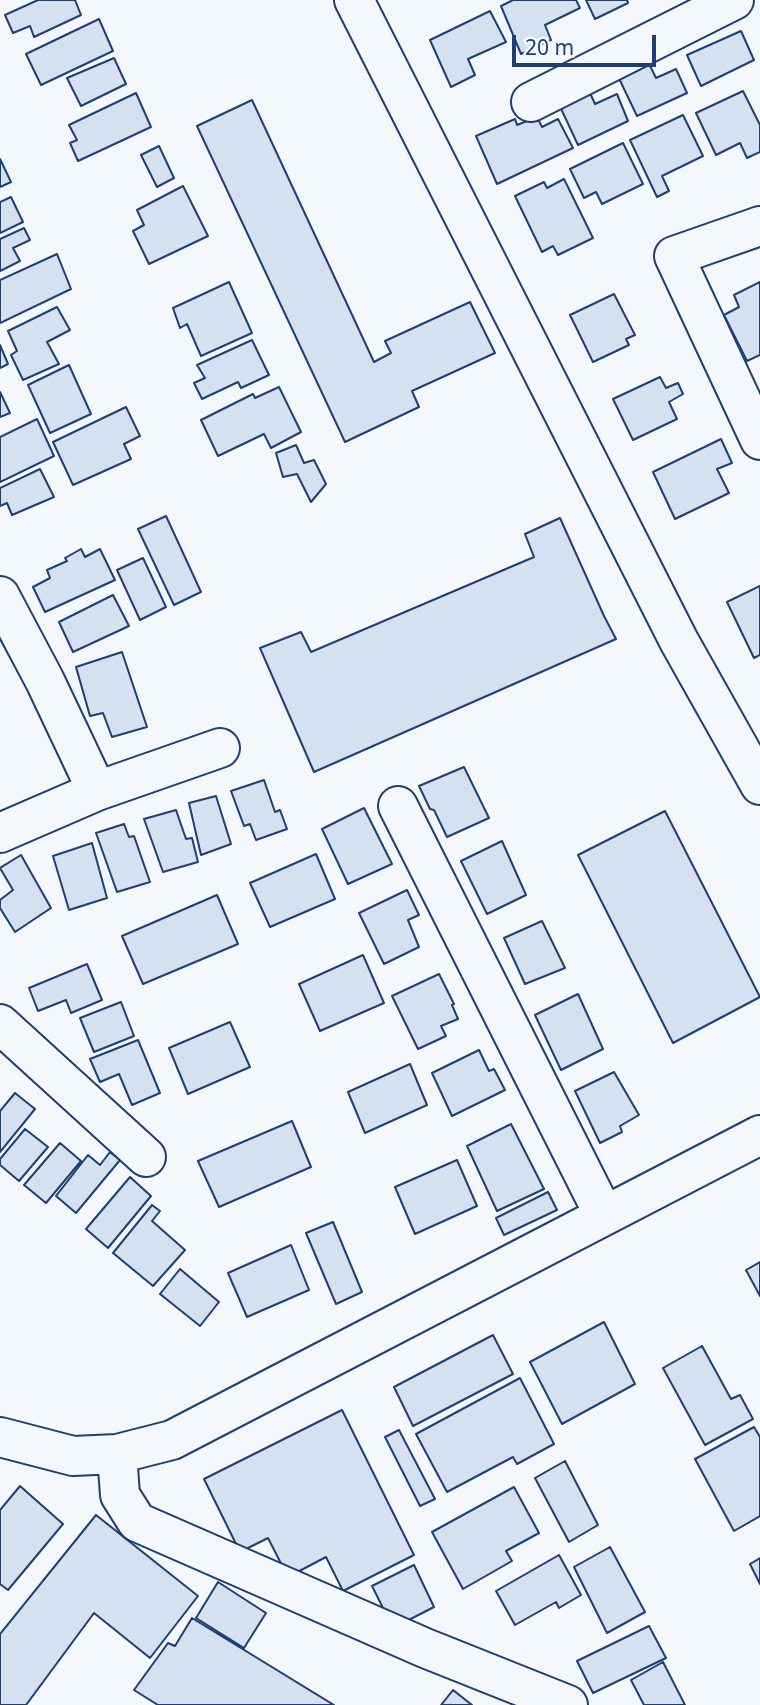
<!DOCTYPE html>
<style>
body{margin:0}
#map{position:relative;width:760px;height:1705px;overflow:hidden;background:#f4f7fb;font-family:"Noto Sans",sans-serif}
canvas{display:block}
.scale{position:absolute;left:512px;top:35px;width:144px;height:32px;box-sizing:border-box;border:4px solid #1d3f73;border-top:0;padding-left:9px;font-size:21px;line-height:24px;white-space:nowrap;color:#1d3f73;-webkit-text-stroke:5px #f4f7fb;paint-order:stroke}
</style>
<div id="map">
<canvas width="760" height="1705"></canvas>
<div class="scale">20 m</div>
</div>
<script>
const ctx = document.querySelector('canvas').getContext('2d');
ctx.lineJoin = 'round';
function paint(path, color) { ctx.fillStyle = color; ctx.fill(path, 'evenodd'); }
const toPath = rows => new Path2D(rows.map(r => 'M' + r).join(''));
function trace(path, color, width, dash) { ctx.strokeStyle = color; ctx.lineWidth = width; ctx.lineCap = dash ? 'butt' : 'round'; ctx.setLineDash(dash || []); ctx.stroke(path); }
const building = toPath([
 [38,0,75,0,81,15,34,37,30,26,13,33,5,15,38,0],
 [513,0,576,0,580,8,545,25,551,40,521,54,501,6,513,0],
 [586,0,627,0,628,3,595,19,586,0],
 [490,11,506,42,468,59,475,75,451,87,430,40,490,11],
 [99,19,113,51,41,85,26,54,99,19],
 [741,31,754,60,701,86,687,55,741,31],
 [645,56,656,78,676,69,687,93,637,116,615,70,645,56],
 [114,58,126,84,81,106,67,78,114,58],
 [586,84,595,104,617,94,628,121,578,145,556,98,586,84],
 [743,91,760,125,760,152,747,158,740,143,716,155,696,113,743,91],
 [136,93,151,127,78,161,70,143,77,140,69,125,136,93],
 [252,100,374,362,391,353,385,341,470,302,495,353,412,391,419,407,345,442,197,126,252,100],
 [683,115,703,156,662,176,669,191,657,197,630,140,683,115],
 [537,117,542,127,558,119,573,148,497,184,476,136,515,119,517,125,537,117],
 [623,143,643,184,602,204,596,192,584,198,570,169,623,143],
 [159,146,174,178,157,187,141,155,159,146],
 [0,159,11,182,0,187,0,159],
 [564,179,593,238,558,255,553,246,542,252,515,196,544,182,547,188,564,179],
 [183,186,208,236,149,264,133,231,144,225,137,210,183,186],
 [11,197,23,222,0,233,0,202,11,197],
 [24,228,30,240,13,248,20,261,0,271,0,239,24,228],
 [57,254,71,289,0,323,0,280,57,254],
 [229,282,252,333,201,356,187,324,180,328,173,308,229,282],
 [760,282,760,355,747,361,724,315,739,307,734,295,760,282],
 [614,294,635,335,626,339,629,345,593,362,570,315,614,294],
 [57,307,70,330,47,342,59,364,23,380,11,355,17,351,8,331,57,307],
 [252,340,269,375,241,388,238,382,202,399,194,383,205,378,197,365,252,340],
 [0,345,8,364,0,368,0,345],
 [69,365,91,414,50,433,28,385,69,365],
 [660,377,666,388,678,383,683,394,669,402,677,419,633,440,613,399,660,377],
 [279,387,301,432,271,448,264,434,218,456,201,420,253,394,255,398,279,387],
 [0,392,10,413,0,417,0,392],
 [126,407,140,436,124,444,131,459,73,485,53,442,126,407],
 [37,419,54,456,0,482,0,437,37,419],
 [721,439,732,463,717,469,729,493,675,519,653,472,721,439],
 [296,445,304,463,314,460,326,484,311,502,297,474,283,477,276,453,296,445],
 [40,469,54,497,12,515,7,503,0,506,0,488,40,469],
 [166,516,201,592,174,605,138,529,166,516],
 [560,518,604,616,616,639,314,772,260,648,301,632,311,652,534,557,525,534,560,518],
 [81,549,85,557,100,549,115,580,45,612,33,587,50,578,47,570,67,561,65,558,81,549],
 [143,558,166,607,140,620,117,570,143,558],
 [760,586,760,655,754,658,727,602,760,586],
 [113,595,129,626,73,652,59,622,113,595],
 [122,652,147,727,112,737,103,713,90,716,76,667,122,652],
 [464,767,489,818,447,837,434,810,430,809,419,786,464,767],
 [264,780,275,812,280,810,287,829,256,840,250,824,244,826,231,791,264,780],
 [216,796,231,844,201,855,189,803,216,796],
 [364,808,392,864,348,884,322,829,364,808],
 [176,810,186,839,192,838,198,862,163,872,144,819,176,810],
 [665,811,760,997,673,1043,578,855,665,811],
 [124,824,129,837,134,836,150,882,117,892,96,833,124,824],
 [502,841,526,895,487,914,461,861,502,841],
 [92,843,107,898,69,910,53,856,92,843],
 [316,854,335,899,270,927,250,883,316,854],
 [21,855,51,908,15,932,0,908,0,900,13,890,0,868,21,855],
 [407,890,419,915,408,920,419,947,384,964,359,913,407,890],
 [217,895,238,944,143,984,122,936,217,895],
 [542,921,565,968,525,984,504,938,542,921],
 [363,955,384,1003,320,1031,299,984,363,955],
 [87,964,102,1000,71,1013,66,1000,38,1011,29,988,87,964],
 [439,974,454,1004,452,1005,458,1019,441,1026,446,1036,418,1049,392,996,439,974],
 [578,994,603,1049,561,1070,535,1015,578,994],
 [121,1002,134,1036,94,1052,80,1018,121,1002],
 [230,1022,250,1067,188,1094,169,1048,230,1022],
 [138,1040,160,1093,132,1105,119,1074,100,1082,90,1059,138,1040],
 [479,1050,489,1071,494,1069,505,1090,452,1116,432,1073,479,1050],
 [410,1064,427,1105,365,1133,348,1092,410,1064],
 [614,1072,639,1115,620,1126,622,1132,600,1143,575,1091,614,1072],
 [15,1093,35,1109,0,1152,0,1111,15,1093],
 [292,1121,311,1167,219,1207,198,1161,292,1121],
 [511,1124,544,1189,497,1211,467,1146,511,1124],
 [25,1129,48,1147,19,1181,0,1165,0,1159,25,1129],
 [60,1143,81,1161,46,1203,24,1185,60,1143],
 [110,1152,120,1160,76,1213,56,1196,88,1155,100,1165,110,1152],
 [457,1160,477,1206,415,1234,395,1187,457,1160],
 [130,1177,151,1196,108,1248,86,1229,130,1177],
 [548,1192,557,1210,504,1235,496,1218,548,1192],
 [152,1205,160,1211,152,1221,185,1250,153,1286,113,1253,152,1205],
 [333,1222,362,1292,336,1304,306,1233,333,1222],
 [291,1245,309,1290,247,1317,228,1273,291,1245],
 [760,1262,760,1296,746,1270,760,1262],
 [180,1269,219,1302,200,1326,160,1294,180,1269],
 [604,1322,635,1384,562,1424,530,1362,604,1322],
 [493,1335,513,1374,413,1426,394,1387,493,1335],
 [702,1346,731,1399,740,1395,753,1419,705,1445,663,1368,702,1346],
 [520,1378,554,1444,517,1464,513,1457,447,1492,416,1434,520,1378],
 [342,1410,414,1555,343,1591,326,1557,288,1577,268,1538,240,1552,204,1479,342,1410],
 [754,1427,760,1437,760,1516,734,1531,695,1459,754,1427],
 [399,1430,435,1499,420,1506,385,1437,399,1430],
 [565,1461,598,1525,569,1542,535,1478,565,1461],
 [20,1486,63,1524,8,1590,0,1584,0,1510,20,1486],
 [514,1487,539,1533,506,1551,512,1561,463,1589,432,1532,514,1487],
 [96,1515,198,1596,150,1658,94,1613,26,1705,0,1705,0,1634,96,1515],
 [610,1547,645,1612,607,1633,574,1567,610,1547],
 [559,1555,581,1595,559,1608,556,1602,515,1625,496,1591,559,1555],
 [760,1558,760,1584,750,1564,760,1558],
 [414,1565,434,1607,393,1628,372,1586,414,1565],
 [218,1582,266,1613,244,1648,196,1618,218,1582],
 [192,1618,334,1705,158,1705,134,1690,168,1643,175,1646,192,1618],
 [649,1626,666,1658,593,1693,577,1661,649,1626],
 [663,1662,685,1705,644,1705,631,1680,663,1662],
 [453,1690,472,1705,441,1705,453,1690]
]);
const minor = toPath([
 [354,0,679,641,760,785],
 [531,102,734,0],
 [760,226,674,256,760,440],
 [0,596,45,681,97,791],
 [398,806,604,1215],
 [0,833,97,791,220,748],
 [0,1024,146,1157],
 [0,1437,73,1456,117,1454,172,1440,760,1135],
 [117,1454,120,1495,137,1522,425,1648,568,1705]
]);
paint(building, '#d5e0f0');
trace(building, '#1d3f73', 2);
trace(minor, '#1d3f73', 42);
trace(minor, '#f4f7fb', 38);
</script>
